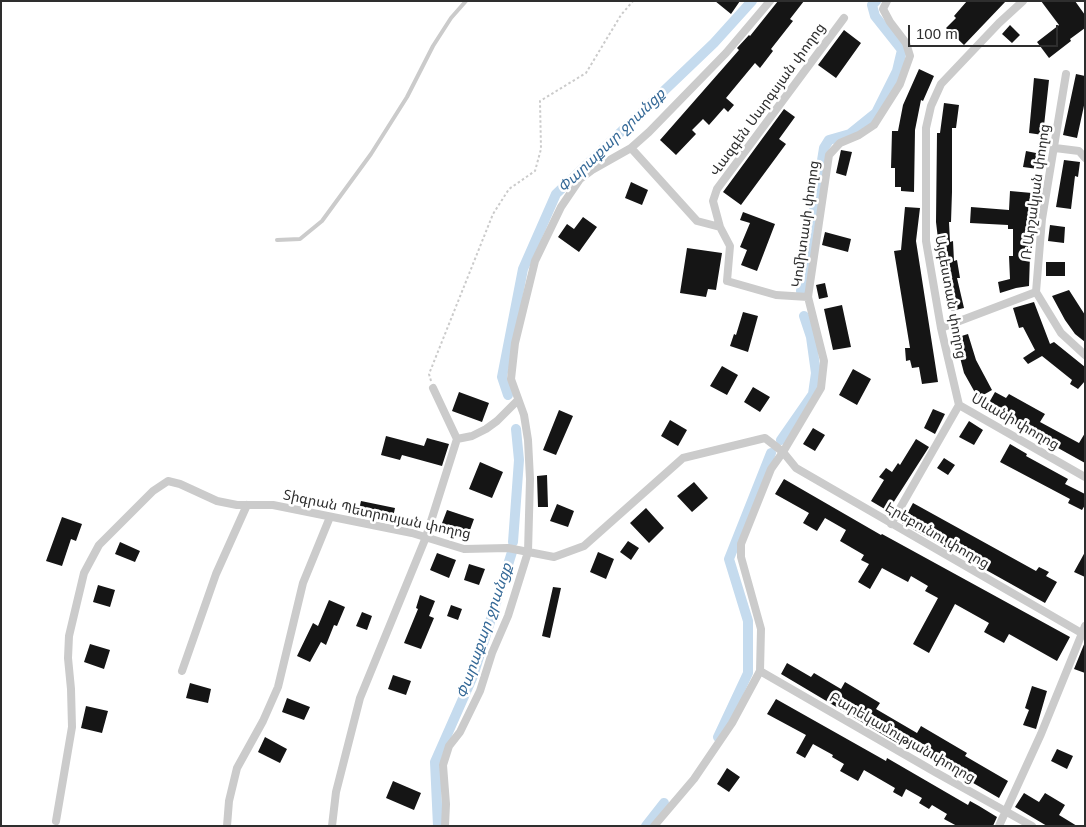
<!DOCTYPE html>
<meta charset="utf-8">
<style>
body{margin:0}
#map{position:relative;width:1086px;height:827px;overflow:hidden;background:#fff;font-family:Helvetica,sans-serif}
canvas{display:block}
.frame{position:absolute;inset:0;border:2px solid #2e2e2e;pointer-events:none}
.scale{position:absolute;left:908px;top:25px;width:150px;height:22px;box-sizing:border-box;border:2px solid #2e2e2e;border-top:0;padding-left:6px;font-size:15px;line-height:18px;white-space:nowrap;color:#2e2e2e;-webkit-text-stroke:4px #fff;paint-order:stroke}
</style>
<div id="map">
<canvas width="1086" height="827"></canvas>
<div class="frame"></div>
<div class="scale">100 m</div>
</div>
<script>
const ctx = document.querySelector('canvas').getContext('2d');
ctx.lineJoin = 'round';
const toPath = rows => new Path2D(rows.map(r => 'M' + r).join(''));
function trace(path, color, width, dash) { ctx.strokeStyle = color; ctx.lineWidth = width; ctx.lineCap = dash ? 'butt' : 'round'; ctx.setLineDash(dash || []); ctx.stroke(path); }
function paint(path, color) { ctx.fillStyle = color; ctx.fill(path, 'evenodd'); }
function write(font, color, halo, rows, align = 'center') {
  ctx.font = font + ' Helvetica,"Noto Sans Armenian",sans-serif'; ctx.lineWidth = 5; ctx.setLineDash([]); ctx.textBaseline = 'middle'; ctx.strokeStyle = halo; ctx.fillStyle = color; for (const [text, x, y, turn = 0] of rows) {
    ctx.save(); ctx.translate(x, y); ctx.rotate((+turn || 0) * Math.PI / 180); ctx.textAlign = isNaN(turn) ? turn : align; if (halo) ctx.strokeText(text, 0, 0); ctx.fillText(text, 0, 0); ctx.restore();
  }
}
const canal = toPath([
 [801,291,824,148,829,140,850,134,876,113,897,71,902,50,875,16,872,5,876,1],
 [508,395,502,377,523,269,556,194,714,43,752,1],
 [781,440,813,394,816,373,811,337,804,316],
 [513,542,519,460,516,429],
 [718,737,748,673,748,621,729,559,771,453],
 [438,826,435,762,473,676,512,552],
 [646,826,664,803]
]);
const building = toPath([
 [715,1,740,1,731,14],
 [778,1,804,1,790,19,793,21,771,49,773,51,760,68,755,63,726,98,734,105,728,112,724,108,709,125,703,119,692,130,696,134,676,155,660,140,739,50,737,48,749,35,750,36],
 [967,1,1006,1,964,45,946,28,956,18,954,16],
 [1041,1,1075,1,1085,15,1085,28,1070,39,1071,41,1049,58,1037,42,1059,25],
 [1010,25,1020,35,1012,43,1002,34],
 [844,30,861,43,836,78,818,65],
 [919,69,934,76,923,101,921,100,915,130,914,192,901,191,901,187,895,187,895,168,891,168,892,131,898,131,903,105],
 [1076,74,1085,76,1085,101,1077,138,1063,135],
 [1034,78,1049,80,1043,135,1029,133],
 [944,103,959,105,956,128,952,128,952,192,951,222,949,222,950,242,953,241,954,261,957,260,960,278,957,278,964,308,951,311,942,256,940,256,936,222,937,133,940,133],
 [784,109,795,117,779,139,786,144,741,205,723,192],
 [841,150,852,152,846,176,836,173],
 [1026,151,1041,154,1038,169,1023,167],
 [1064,160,1080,162,1078,177,1075,176,1071,209,1056,207],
 [631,182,648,190,642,205,625,198],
 [1010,191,1032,193,1029,286,1016,288,1000,293,998,282,1010,279,1009,256,1013,256,1013,229,1008,229,1008,225,970,223,971,207,1009,210],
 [905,207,920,208,916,241,938,382,922,384,919,367,912,368,910,360,906,361,905,348,910,348,894,251,901,250],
 [743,212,775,224,757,271,741,265,747,250,740,247,750,223,740,220],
 [583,217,597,227,579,252,558,237,567,224,574,229],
 [1050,225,1065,227,1064,243,1048,241],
 [825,232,851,239,848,252,822,245],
 [687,248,722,253,716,290,708,289,706,297,680,293],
 [1046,262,1065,262,1065,276,1046,276],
 [825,283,828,297,819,299,816,285],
 [1069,290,1085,315,1085,342,1075,334,1065,320,1052,296],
 [1034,302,1050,344,1054,342,1085,367,1085,381,1078,389,1070,384,1072,380,1042,356,1028,364,1023,358,1035,350,1023,327,1019,328,1013,308],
 [842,305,851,347,833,350,824,309],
 [743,312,758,316,748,352,730,346,734,334,736,335],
 [968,334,976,360,992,390,978,398,964,373,955,338],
 [722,366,738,375,727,395,710,386],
 [853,369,871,379,857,405,839,395],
 [753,387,770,397,760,412,744,402],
 [459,392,489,403,482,422,452,411],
 [995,392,1006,398,1009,394,1045,414,1040,422,1079,443,1085,433,1085,463,986,408],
 [933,409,945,414,935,434,924,428],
 [559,410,573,416,556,455,543,450],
 [670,420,687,430,678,446,661,436],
 [969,421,983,430,974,445,959,437],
 [813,428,825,435,815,451,803,444],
 [386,436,424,446,427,438,449,444,442,466,402,455,400,460,381,455],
 [916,439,929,447,888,511,871,501,884,480,879,477,886,468,892,472,898,463,900,465],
 [1010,444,1027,454,1026,456,1068,479,1065,484,1085,494,1085,505,1082,510,1068,503,1070,499,1000,462],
 [944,458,955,465,948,475,937,468],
 [480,462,503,472,492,498,469,489],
 [547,475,548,507,538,507,537,476],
 [784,479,881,535,882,534,1070,637,1057,661,1009,634,1004,643,984,632,989,623,955,604,929,653,913,644,938,598,925,591,928,586,911,576,908,582,882,568,870,589,858,582,869,564,861,560,864,555,840,541,846,530,825,518,817,531,803,523,809,513,775,494],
 [694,482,708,498,692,512,677,496],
 [361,501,395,508,392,522,358,514],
 [913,503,1036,571,1039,567,1049,572,1046,576,1057,582,1045,603,902,523],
 [557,504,574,511,568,527,550,521],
 [646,508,664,528,649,543,630,523],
 [447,510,474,519,470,530,468,530,464,540,439,531],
 [62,517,82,524,76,541,71,539,62,566,46,561],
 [628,541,639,548,631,560,620,552],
 [120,542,140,551,135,562,115,554],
 [598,552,614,559,606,579,590,572],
 [1085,552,1085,577,1074,572],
 [437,553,456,560,449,578,430,570],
 [469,564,485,569,479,585,464,580],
 [98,585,115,590,110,607,93,602],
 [553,587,561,588,550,638,542,636],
 [420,595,435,601,429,616,434,618,421,649,404,643,418,609,416,608],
 [329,600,345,607,337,626,334,625,326,645,321,642,310,662,297,656,313,623,318,626],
 [451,605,462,609,458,620,447,616],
 [362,612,372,616,367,630,356,626],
 [1085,642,1085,673,1074,669],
 [90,644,110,650,104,669,84,662],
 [787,663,811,677,814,673,841,689,845,682,880,703,876,709,917,733,921,726,967,753,965,756,1008,781,999,798,899,740,897,743,781,674],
 [393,675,411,681,406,695,388,689],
 [190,683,211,689,208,703,186,698],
 [1032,686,1047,691,1036,729,1023,725,1029,710,1025,708],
 [287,698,310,707,304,720,282,712],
 [776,699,886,761,887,758,968,805,970,801,979,806,997,817,993,826,957,826,944,819,947,814,932,805,929,809,919,803,922,798,906,789,902,797,893,792,895,788,864,770,858,781,840,771,844,764,832,757,833,755,813,744,805,758,796,753,806,735,767,714],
 [86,706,108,711,102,733,81,728],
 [265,737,287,749,280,763,258,752],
 [1057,749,1073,756,1067,769,1051,761],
 [727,768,740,777,729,792,717,784],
 [393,781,421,793,414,810,386,798],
 [1024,793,1039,802,1045,793,1065,805,1059,815,1077,826,1047,826,1015,807]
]);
const path = toPath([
 [431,381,429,374,493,214,509,189,535,171,541,149,540,101,586,73,621,15,633,1]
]);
const lane = toPath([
 [277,240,300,239,322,221,371,154,407,97,433,46,451,18,466,1]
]);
const street = toPath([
 [1066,74,1042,219,1036,292,1061,333,1085,355],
 [631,148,697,221,720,227,730,246,727,281,776,295,808,297],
 [1055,148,1079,151,1085,158],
 [720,227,713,201,717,189,844,18],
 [941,328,1036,292],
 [959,405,1085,477],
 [457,439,472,436,486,429,497,421,518,400],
 [891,524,959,405,941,328,926,241,926,128,931,106,941,84,999,23,1023,1],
 [182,671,216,574,247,505],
 [760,671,935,772,1032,826],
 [56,821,72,727,71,689,68,658,69,636,84,573,99,545,153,491,168,481,180,484,217,501,237,505,273,505,412,533,464,549,508,548,554,557,584,546,683,458,765,438,783,452,796,468,1085,635],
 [227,826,229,801,237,768,263,721,278,687,303,583,330,517],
 [332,826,336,792,360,698,426,537,457,439,433,388],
 [445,826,446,804,443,765,449,746,460,732,480,691,492,653,508,616,528,552,530,479,528,440,524,415,511,379,515,343,535,261,561,207,580,179,592,170,631,148,649,132,726,53,770,1],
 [654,826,694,779,732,723,760,671,761,629,741,557,741,544,771,469,783,452,821,388,824,361,808,297,829,155,840,143,859,135,874,125,900,84,910,56,906,43,890,22,883,9,887,1],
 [999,826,1041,734,1085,626]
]);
const streetNames = [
 ["Վազգեն Սարգսյան փողոց",768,100,-54],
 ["Ռ.Արշակյան փողոց",1036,192,-82],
 ["Կոմիտասի փողոց",806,224,-82],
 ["Այգեստան փողոց",950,297,80],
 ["Սևանի փողոց",1015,422,30],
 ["Տիգրան Պետրոսյան փողոց",377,515,12],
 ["Էրեբունու փողոց",937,536,30],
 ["Բարեկամության փողոց",902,738,30]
];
const waterNames = [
 ["Փարաքար ջրանցք",612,141,-44],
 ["Փարաքար ջրանցք",485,631,-71]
];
trace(canal, '#c5dbee', 10);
paint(building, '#151515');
trace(path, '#cbcbcb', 2, [2.5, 2.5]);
trace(lane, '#cbcbcb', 4);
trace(street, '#cbcbcb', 8);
write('14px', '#2e2e2e', '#fff', streetNames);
write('italic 15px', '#356997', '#fff', waterNames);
</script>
